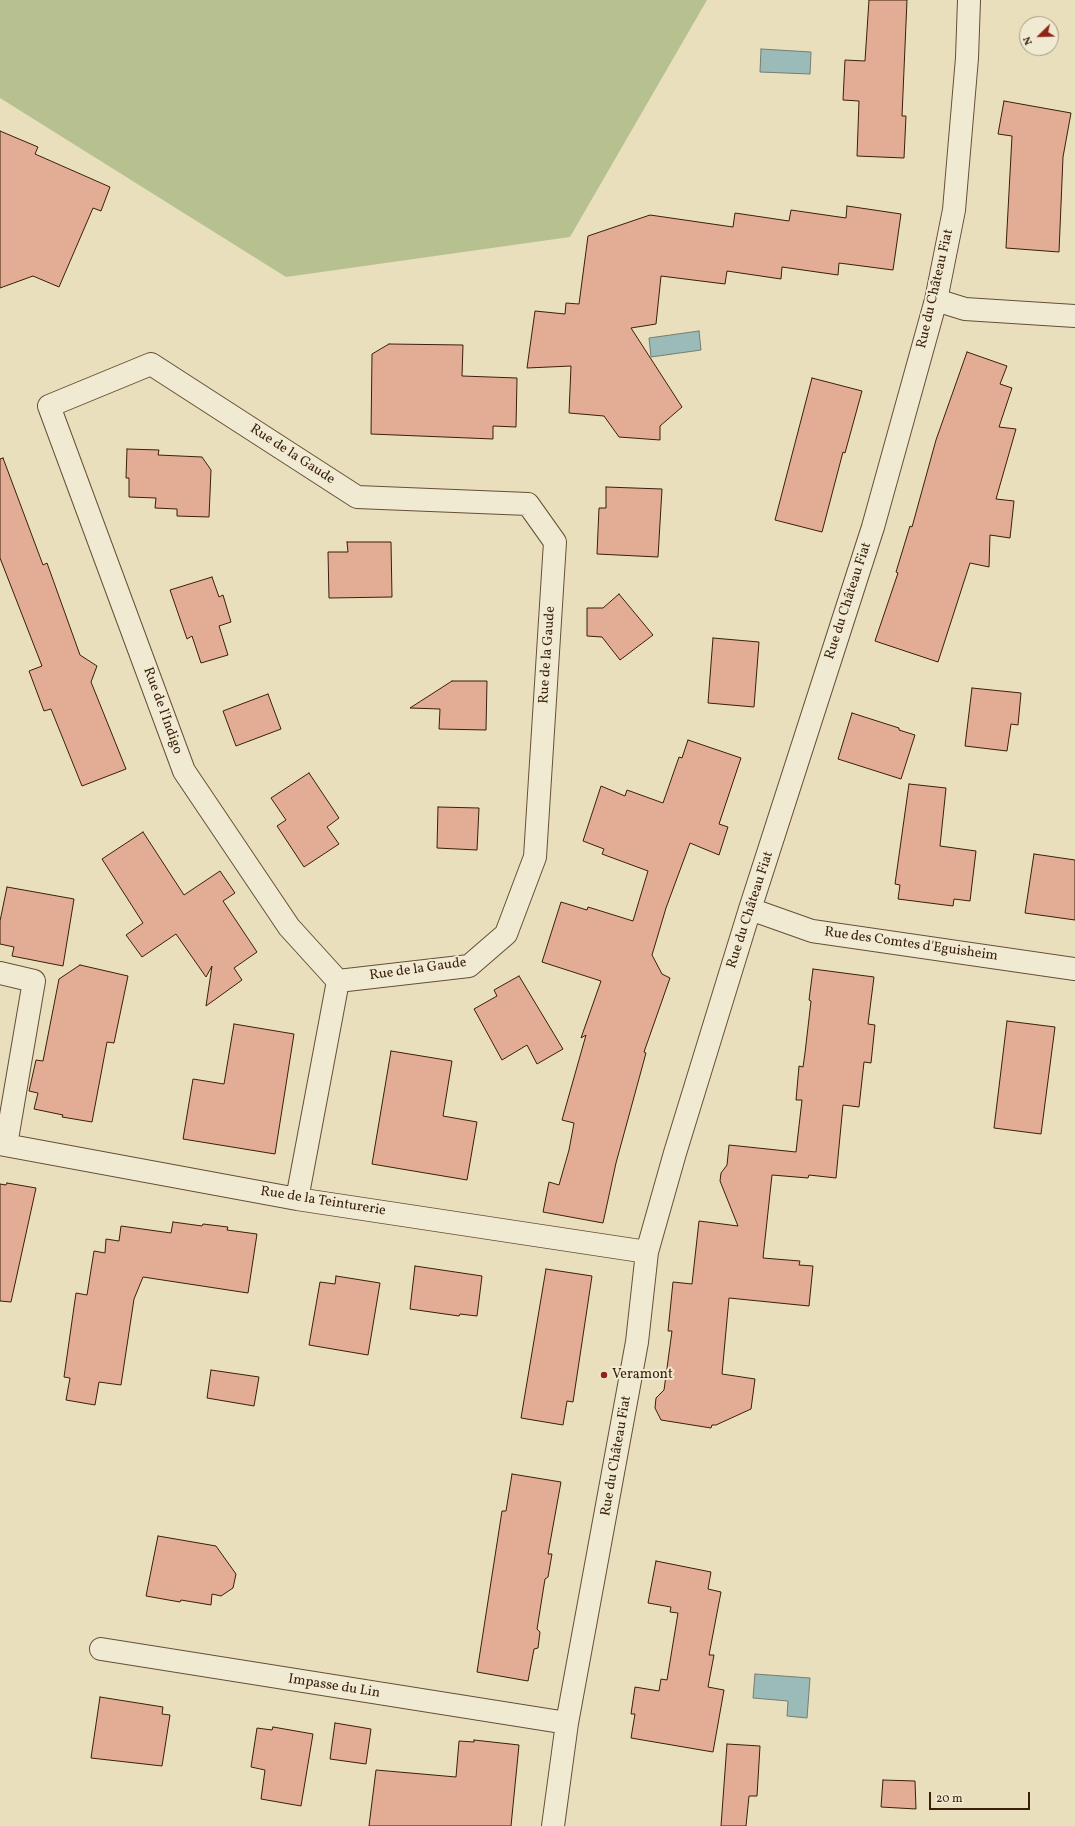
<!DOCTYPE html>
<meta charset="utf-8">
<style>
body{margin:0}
#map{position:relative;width:1075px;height:1826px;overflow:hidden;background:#eadfbc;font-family:Vollkorn,serif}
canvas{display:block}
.north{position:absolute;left:1019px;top:16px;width:40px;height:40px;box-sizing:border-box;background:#f1ead3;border:1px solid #a79983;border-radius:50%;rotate:247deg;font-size:11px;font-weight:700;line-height:16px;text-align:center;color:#391f0a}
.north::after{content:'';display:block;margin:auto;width:14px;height:18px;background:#8f2418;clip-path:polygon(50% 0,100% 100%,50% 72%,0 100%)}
.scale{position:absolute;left:929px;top:1792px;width:101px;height:18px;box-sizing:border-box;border:2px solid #391f0a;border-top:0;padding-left:5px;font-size:12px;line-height:14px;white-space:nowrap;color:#391f0a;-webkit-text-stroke:3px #f1ead3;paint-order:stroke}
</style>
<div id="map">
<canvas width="1075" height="1826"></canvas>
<div class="north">N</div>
<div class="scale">20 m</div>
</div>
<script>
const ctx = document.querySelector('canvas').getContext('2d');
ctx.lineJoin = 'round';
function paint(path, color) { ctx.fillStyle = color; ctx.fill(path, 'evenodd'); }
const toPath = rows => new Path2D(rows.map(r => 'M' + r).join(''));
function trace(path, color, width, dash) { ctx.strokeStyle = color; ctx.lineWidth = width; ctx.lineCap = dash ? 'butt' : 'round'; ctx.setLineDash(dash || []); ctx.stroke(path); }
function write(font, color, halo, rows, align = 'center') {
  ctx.font = font + ' Vollkorn,serif'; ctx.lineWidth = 4; ctx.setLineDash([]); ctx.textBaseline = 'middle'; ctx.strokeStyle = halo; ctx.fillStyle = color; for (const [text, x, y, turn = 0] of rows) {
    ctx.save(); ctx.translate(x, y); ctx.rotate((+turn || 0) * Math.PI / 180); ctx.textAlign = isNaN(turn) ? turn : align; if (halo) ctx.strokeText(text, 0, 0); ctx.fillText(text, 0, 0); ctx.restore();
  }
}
const green = toPath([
 [0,0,707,0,570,237,286,277,0,98]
]);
const water = toPath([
 [761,49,811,52,810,74,760,72,761,49],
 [699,331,701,350,651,357,649,338,699,331],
 [755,1674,810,1678,807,1718,787,1716,788,1701,753,1698,755,1674]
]);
const building = toPath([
 [869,0,907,0,902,116,906,116,904,158,857,156,859,101,843,100,845,60,865,61,869,0],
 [1004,101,1071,113,1063,157,1059,252,1006,248,1012,136,998,134,1004,101],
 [0,131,38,147,35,154,110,187,101,211,93,208,59,287,33,276,0,288,0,131],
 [847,206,901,214,893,270,839,263,838,275,782,267,781,279,727,271,725,284,661,276,656,324,631,328,682,407,660,426,660,440,619,437,604,416,569,413,571,366,527,368,535,311,565,314,566,303,579,304,588,236,650,215,733,227,735,213,789,221,791,210,846,218,847,206],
 [389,344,463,345,462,376,517,378,516,427,493,426,493,439,371,434,372,354,389,344],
 [967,352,1007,366,1000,384,1012,388,999,427,1016,429,996,499,1014,501,1010,538,990,535,989,567,970,563,938,662,875,641,898,573,896,572,910,526,912,527,936,440,967,352],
 [812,378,862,391,845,453,843,452,822,532,775,520,812,378],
 [127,449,159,450,158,455,202,457,211,470,209,517,177,516,177,509,155,508,156,498,129,497,129,478,126,478,127,449],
 [3,458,43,565,47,563,80,655,97,666,91,682,126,769,82,786,51,709,44,711,29,671,42,666,0,558,0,459,3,458],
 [606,487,662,489,658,557,597,554,599,508,606,508,606,487],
 [347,542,391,542,392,597,329,598,328,552,348,552,347,542],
 [212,577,219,597,223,595,231,622,219,626,228,655,201,663,192,636,187,639,170,590,212,577],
 [619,594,653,635,620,660,602,637,587,636,587,608,603,608,619,594],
 [713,638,759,642,754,707,708,703,713,638],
 [452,681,487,681,486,730,439,729,440,709,410,708,452,681],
 [972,688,1021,693,1018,725,1011,724,1007,751,965,746,972,688],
 [268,694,281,729,236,746,223,711,268,694],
 [852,713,899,728,899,730,915,735,901,779,838,759,852,713],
 [688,740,741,758,719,824,728,827,719,855,690,843,666,908,652,955,662,974,670,978,644,1052,646,1053,616,1163,603,1223,543,1212,549,1182,559,1185,569,1150,574,1123,562,1120,586,1035,581,1038,601,981,542,962,561,902,587,910,588,907,633,921,648,871,602,854,604,849,583,841,601,786,625,796,627,790,663,803,679,757,682,758,688,740],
 [309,773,339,818,327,827,339,844,304,867,277,826,286,820,271,798,309,773],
 [909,784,946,788,940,846,976,851,970,901,954,899,953,906,898,899,900,885,895,884,909,784],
 [438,807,479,808,477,850,437,848,438,807],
 [143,832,184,895,220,871,235,893,223,901,257,952,234,968,242,980,206,1006,212,966,206,977,176,934,142,957,126,935,143,923,102,859,143,832],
 [1034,854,1075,860,1075,920,1025,913,1034,854],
 [7,887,74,899,63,966,12,956,14,947,0,944,0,921,7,887],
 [80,965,128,976,114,1043,107,1042,92,1122,62,1117,63,1115,34,1109,38,1093,29,1091,36,1060,43,1061,59,979,80,965],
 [813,969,874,977,868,1024,875,1025,871,1063,864,1062,859,1107,843,1105,836,1178,809,1175,808,1178,772,1175,763,1258,800,1261,799,1265,813,1266,809,1306,729,1298,722,1374,755,1379,751,1409,716,1425,712,1425,711,1428,661,1420,655,1408,656,1398,664,1390,672,1331,668,1331,673,1282,692,1284,699,1221,738,1226,720,1181,721,1173,727,1165,729,1145,796,1152,802,1100,796,1100,799,1066,803,1067,805,1053,811,1001,809,1000,813,969],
 [519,976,563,1049,537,1064,527,1045,502,1060,474,1009,497,996,494,990,519,976],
 [1007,1021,1055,1027,1041,1134,994,1128,1007,1021],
 [234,1024,294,1034,275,1154,183,1139,193,1079,224,1084,234,1024],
 [391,1051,452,1061,443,1116,477,1122,467,1180,372,1164,391,1051],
 [7,1183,36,1188,11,1302,0,1301,0,1184,6,1185,7,1183],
 [173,1222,202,1226,203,1224,228,1227,227,1230,257,1234,248,1293,143,1277,134,1299,121,1385,99,1382,95,1405,66,1400,70,1378,64,1377,76,1293,87,1295,94,1251,105,1253,106,1239,119,1241,121,1226,171,1233,173,1222],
 [415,1266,482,1276,477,1316,460,1314,459,1316,410,1309,415,1266],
 [546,1269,592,1276,573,1402,567,1401,563,1425,521,1418,546,1269],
 [336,1276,380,1283,368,1355,309,1345,320,1282,335,1284,336,1276],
 [211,1370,259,1377,254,1406,207,1398,211,1370],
 [512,1474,561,1482,548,1554,552,1554,548,1577,545,1579,537,1629,540,1632,538,1648,534,1649,528,1681,477,1672,502,1511,506,1511,512,1474],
 [158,1536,216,1546,236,1574,233,1588,221,1596,212,1594,211,1605,181,1600,180,1602,146,1596,158,1536],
 [656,1561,711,1572,708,1589,721,1592,709,1655,714,1655,708,1687,724,1690,713,1752,631,1738,635,1714,631,1714,635,1687,659,1691,661,1679,667,1680,678,1613,670,1612,671,1607,648,1603,656,1561],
 [100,1697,163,1707,162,1714,170,1715,162,1766,91,1758,100,1697],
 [335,1723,371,1729,366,1764,330,1759,335,1723],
 [273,1727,313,1734,301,1806,261,1799,265,1770,251,1767,257,1728,272,1730,273,1727],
 [474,1740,519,1745,511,1826,369,1826,376,1770,456,1777,459,1741,474,1742,474,1740],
 [727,1744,760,1746,757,1796,749,1796,746,1826,721,1826,727,1744],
 [883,1780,915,1781,916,1809,881,1807,883,1780]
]);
const minor = toPath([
 [936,300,965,309,1075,316],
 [750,909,812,931,1075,969],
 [0,973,34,981,6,1145],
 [0,1144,297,1199,647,1252],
 [297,1199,338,981,469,966,506,934,535,857,555,542,528,504,357,497,151,364,49,406,184,771,289,927,338,981],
 [101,1649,567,1723],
 [553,1826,567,1723,637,1342,647,1252,675,1153,750,909,873,527,936,300,954,210,967,58,969,0]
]);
const markers = [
 [604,1375,4,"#8f2418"]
];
const streetNames = [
 ["Rue du Château Fiat",936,289,-77],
 ["Rue de la Gaude",292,455,33],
 ["Rue du Château Fiat",849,601,-72],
 ["Rue de la Gaude",548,655,-86],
 ["Rue de l'Indigo",162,711,70],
 ["Rue du Château Fiat",751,910,-72],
 ["Rue des Comtes d'Eguisheim",911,945,8],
 ["Rue de la Gaude",418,970,-8],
 ["Rue de la Teinturerie",323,1202,9],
 ["Rue du Château Fiat",617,1456,-80],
 ["Impasse du Lin",334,1687,9]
];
const poiNames = [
 ["Veramont",612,1375]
];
paint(green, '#b7c190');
paint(water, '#9abbb8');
trace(water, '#737d72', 1);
paint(building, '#e3ad95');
trace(building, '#391f0a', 1);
trace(minor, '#654f36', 24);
trace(minor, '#f1ead3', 22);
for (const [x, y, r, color] of markers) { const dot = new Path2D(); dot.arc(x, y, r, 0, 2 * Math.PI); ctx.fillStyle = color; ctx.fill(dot); trace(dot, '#f1ead3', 1.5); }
write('14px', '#391f0a', '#f1ead3', streetNames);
write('14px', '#391f0a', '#f1ead3', poiNames, 'left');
</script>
